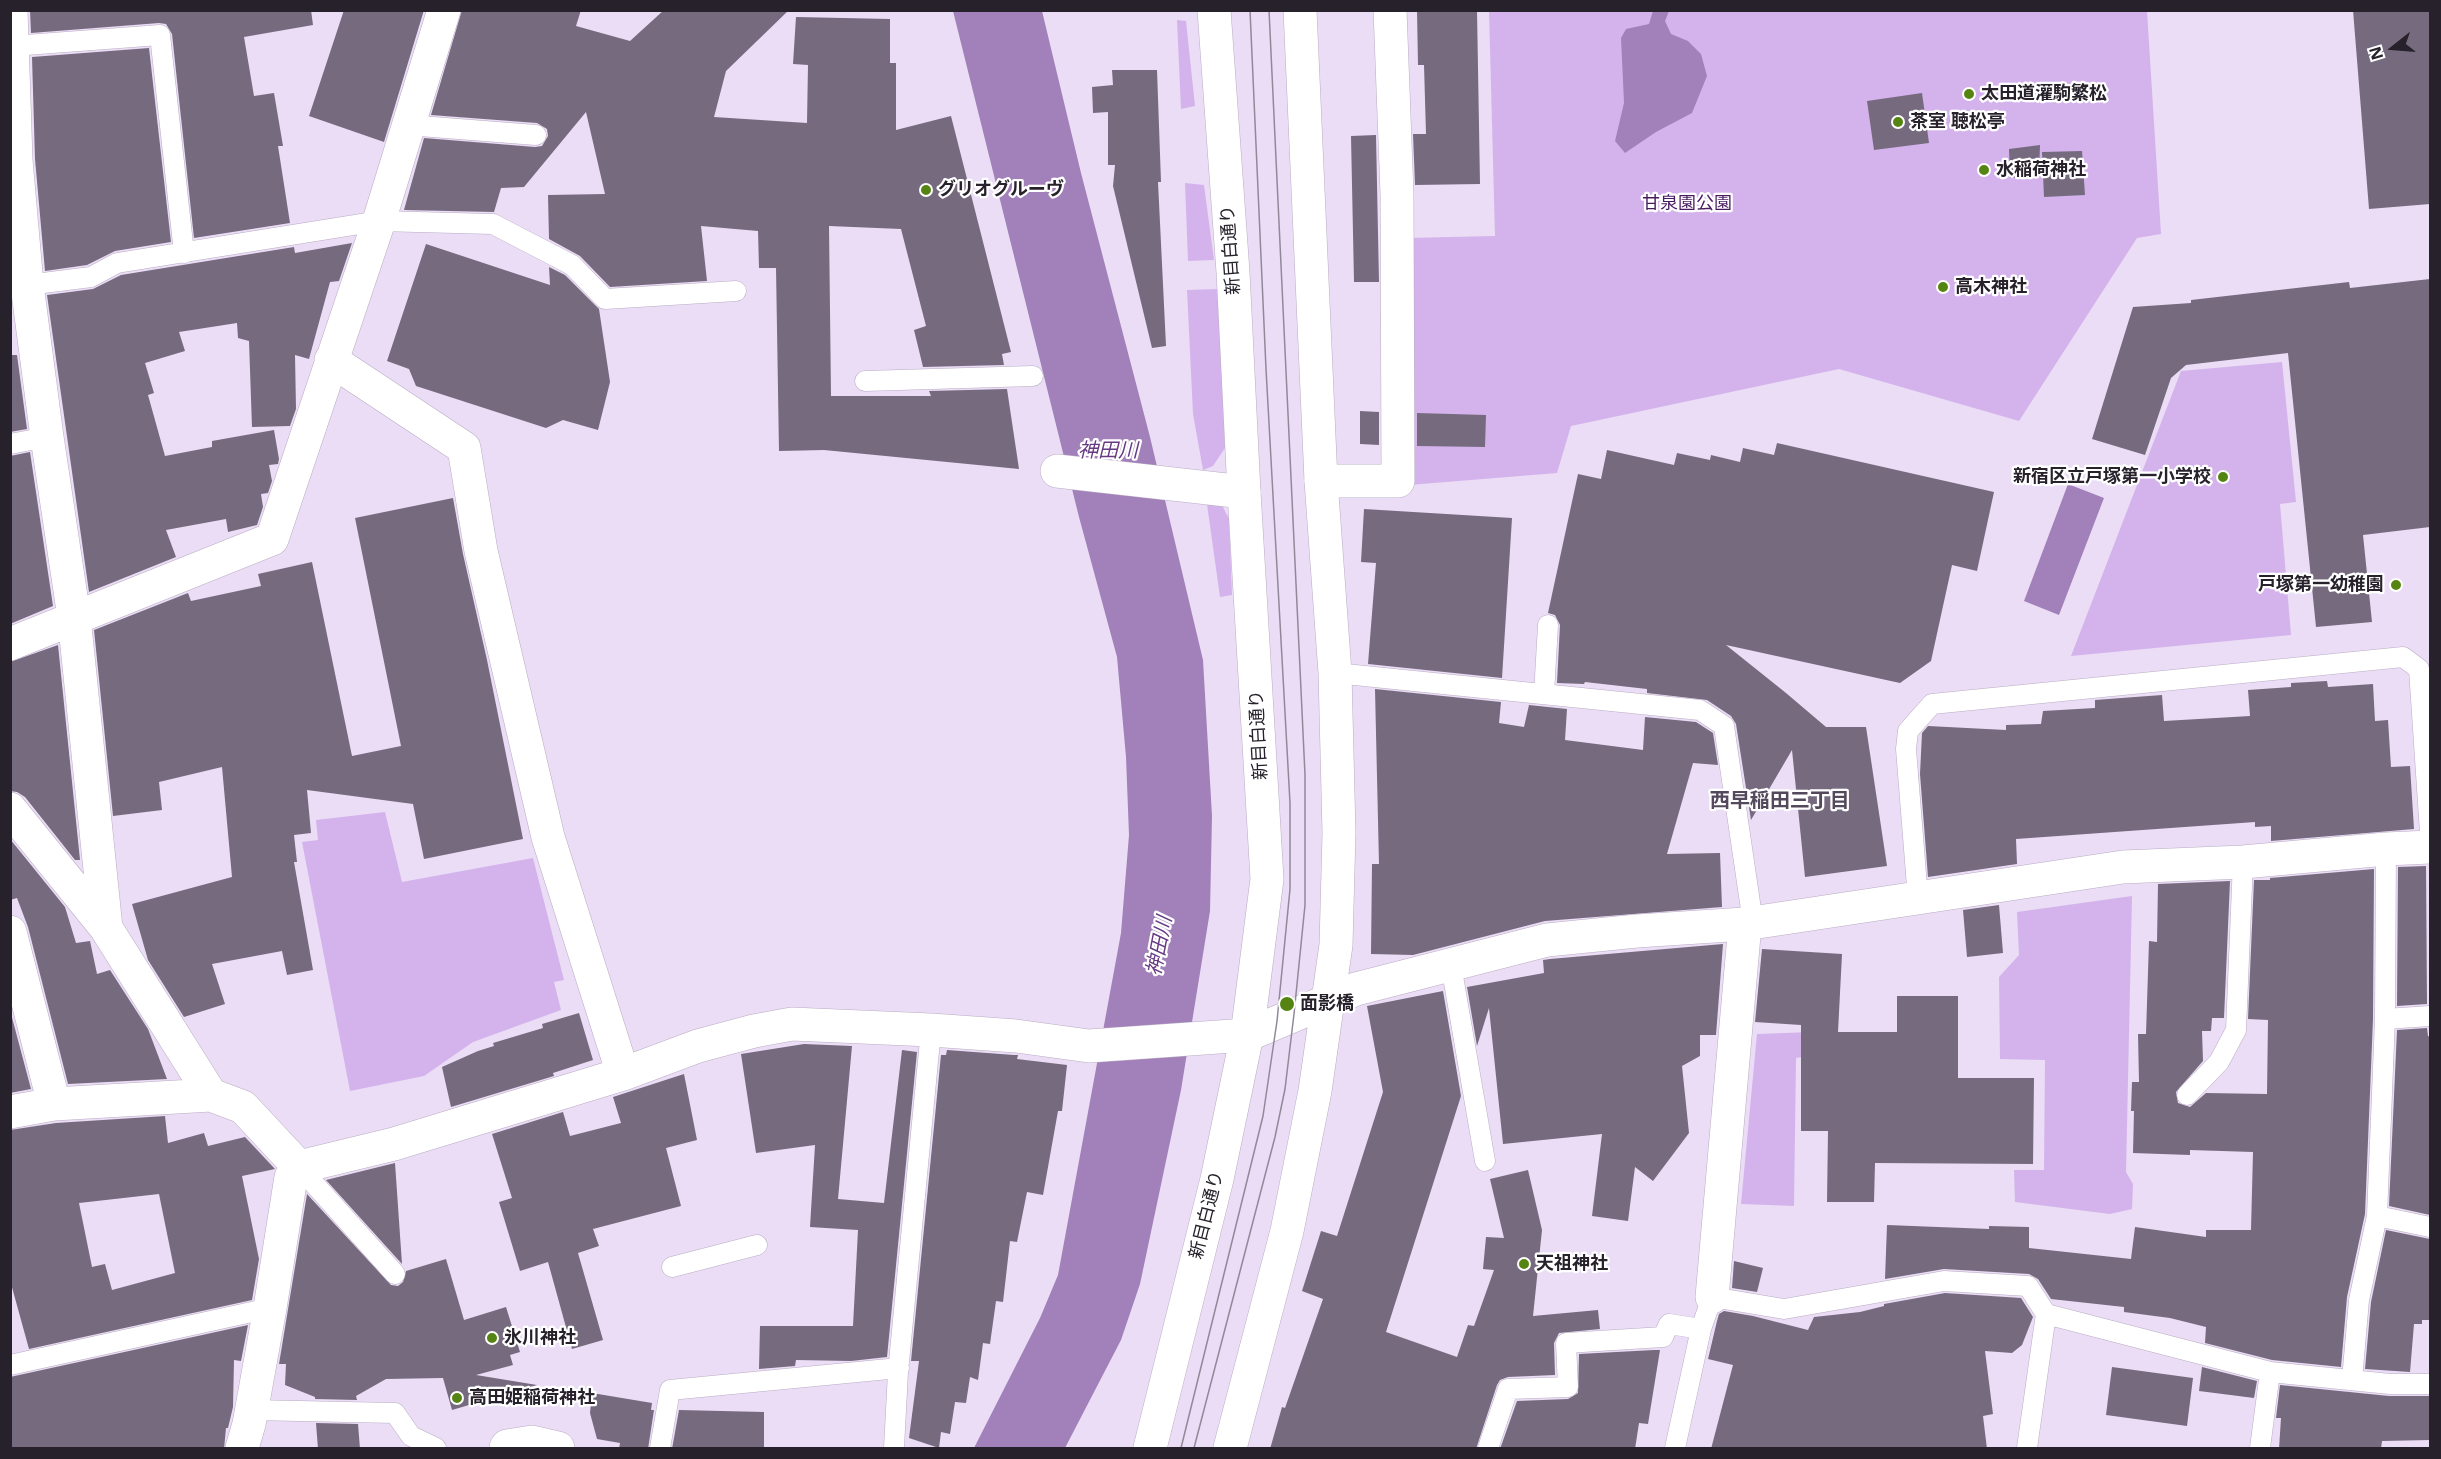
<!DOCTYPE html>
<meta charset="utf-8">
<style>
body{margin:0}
#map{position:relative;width:2441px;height:1459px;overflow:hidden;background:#eaddf5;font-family:"Open Sans",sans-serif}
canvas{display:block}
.frame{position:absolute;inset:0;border:12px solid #26212a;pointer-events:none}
.north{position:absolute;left:2363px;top:18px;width:60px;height:60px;-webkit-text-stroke:4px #fff;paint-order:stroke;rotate:253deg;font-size:16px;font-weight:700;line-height:24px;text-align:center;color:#26212a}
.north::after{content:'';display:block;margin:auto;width:21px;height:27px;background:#26212a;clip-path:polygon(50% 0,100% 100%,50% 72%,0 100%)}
</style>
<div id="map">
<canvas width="2441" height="1459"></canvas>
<div class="frame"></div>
<div class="north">N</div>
</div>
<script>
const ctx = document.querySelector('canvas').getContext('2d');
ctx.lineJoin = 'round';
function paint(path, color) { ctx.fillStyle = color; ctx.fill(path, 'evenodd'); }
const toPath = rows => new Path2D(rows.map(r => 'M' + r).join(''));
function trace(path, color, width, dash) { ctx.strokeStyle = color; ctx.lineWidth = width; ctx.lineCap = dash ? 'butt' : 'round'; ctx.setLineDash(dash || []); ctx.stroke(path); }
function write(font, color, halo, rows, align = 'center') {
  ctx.font = font + ' "Open Sans","Noto Sans JP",sans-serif'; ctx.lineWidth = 4.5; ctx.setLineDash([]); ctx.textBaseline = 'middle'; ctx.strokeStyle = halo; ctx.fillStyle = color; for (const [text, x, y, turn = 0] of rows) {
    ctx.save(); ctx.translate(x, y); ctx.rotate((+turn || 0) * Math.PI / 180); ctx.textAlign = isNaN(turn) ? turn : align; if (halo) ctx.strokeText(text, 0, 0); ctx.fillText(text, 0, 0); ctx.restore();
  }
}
const green = toPath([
 [1489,11,2147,11,2161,234,2137,238,2019,421,1839,369,1571,426,1557,473,1409,485,1408,238,1495,236],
 [1177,20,1186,21,1195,106,1181,109],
 [1185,183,1204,185,1214,260,1188,261],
 [1219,289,1225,448,1213,466,1203,470,1193,414,1187,290],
 [2282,362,2296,502,2280,504,2291,635,2071,656,2181,371],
 [1206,497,1221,503,1229,519,1232,595,1220,597],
 [385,812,402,882,533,858,564,980,554,982,561,1010,473,1042,424,1076,350,1091,302,842,318,840,316,820],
 [2132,896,2126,1172,2133,1184,2132,1209,2110,1214,2015,1202,2014,1170,2044,1170,2045,1060,2000,1059,1999,977,2019,955,2017,912],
 [1812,1032,1808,1056,1796,1058,1794,1206,1741,1204,1757,1034]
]);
const water = toPath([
 [953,11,1042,11,1081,173,1150,437,1203,660,1212,816,1210,911,1181,1090,1140,1284,1121,1340,1065,1448,974,1448,1040,1318,1058,1275,1121,933,1129,835,1126,757,1117,657,1079,517],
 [1653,11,1669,11,1665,21,1671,34,1688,41,1701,54,1707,76,1692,113,1656,132,1625,153,1615,141,1624,103,1621,38,1626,29,1649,24],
 [2068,484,2104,498,2059,615,2024,601]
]);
const building = toPath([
 [30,10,311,10,313,25,244,37,254,96,274,93,283,146,278,146,290,223,194,238,172,34,166,24,159,23,31,33],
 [344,10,424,10,384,142,309,116],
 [462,10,581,10,576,26,630,41,664,10,789,10,726,71,714,117,807,123,808,65,793,64,796,17,890,19,890,63,896,63,896,130,951,116,1011,352,1002,354,1004,365,923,367,914,330,926,326,901,229,829,226,831,396,931,396,929,391,1007,389,1019,469,824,450,779,451,776,268,759,268,758,231,701,226,707,281,610,287,580,256,549,239,548,195,605,194,586,112,524,187,501,188,494,212,404,210,424,138,535,147,542,146,548,136,547,129,537,123,431,115],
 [1417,10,1477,10,1480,184,1415,185,1413,134,1426,134,1424,65,1418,65],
 [2353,10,2430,10,2430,204,2369,209],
 [149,48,171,242,115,251,87,265,45,271,35,159,32,57],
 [1112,70,1157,70,1161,182,1158,182,1166,346,1152,348,1113,186,1115,165,1108,165,1108,112,1093,113,1092,87,1113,85],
 [1922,93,1929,143,1874,150,1867,101],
 [1376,135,1379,282,1354,282,1351,136],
 [2040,145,2039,176,2010,178,2009,149],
 [2082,151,2085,195,2044,197,2042,152],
 [352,243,339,281,330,282,309,359,295,355,296,409,290,426,252,427,249,341,238,338,237,323,179,332,185,351,145,363,154,393,148,395,165,456,212,447,212,441,274,430,279,459,278,464,269,465,272,481,268,493,261,494,263,507,257,525,228,532,226,519,166,530,176,557,89,592,47,295,93,289,121,275,294,247,295,253],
 [426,244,550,285,549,267,565,275,599,309,610,382,598,430,563,420,546,428,416,386,409,369,387,361],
 [2430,279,2430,527,2363,535,2372,622,2316,627,2288,353,2186,365,2171,378,2145,455,2092,439,2133,307,2191,303,2191,300,2349,282,2350,288],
 [10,355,17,355,27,429,10,432],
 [1360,411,1379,412,1379,445,1360,444],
 [1417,413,1486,415,1485,447,1417,446],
 [1777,443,1994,492,1977,571,1952,565,1931,661,1900,683,1726,645,1786,693,1826,727,1866,727,1887,866,1805,877,1792,750,1751,820,1736,724,1731,716,1707,700,1647,693,1647,689,1585,682,1584,684,1557,683,1560,625,1555,615,1548,613,1578,474,1601,479,1607,450,1674,465,1677,453,1710,460,1711,455,1740,462,1743,448,1774,455],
 [30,452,53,606,10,624,10,456],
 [453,498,463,554,487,660,523,839,424,859,413,804,307,790,311,833,294,835,297,862,294,862,313,970,287,975,282,951,212,964,225,1004,184,1017,148,960,132,904,232,877,222,767,159,782,162,810,113,816,94,630,188,593,191,601,261,586,258,574,312,562,352,756,401,746,355,518],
 [1364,509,1512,518,1502,678,1368,664,1376,563,1361,562],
 [58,645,80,860,75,860,25,797,17,792,10,791,10,662],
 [2327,681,2328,687,2373,684,2375,721,2388,720,2391,767,2410,766,2414,829,2271,841,2271,826,2255,827,2255,822,2016,839,2017,864,1928,877,1920,774,1922,733,1928,726,2006,730,2006,725,2041,724,2043,711,2095,708,2095,700,2162,695,2164,721,2250,716,2248,690,2291,687,2291,683],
 [1375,689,1501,702,1499,723,1524,727,1529,705,1567,709,1565,740,1643,750,1645,717,1696,722,1713,733,1718,765,1693,763,1667,854,1720,853,1722,907,1545,921,1413,955,1371,954,1372,864,1379,864],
 [10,839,65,907,76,943,90,941,97,974,110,970,148,1029,167,1079,68,1084,28,927,17,898,10,900],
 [2426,866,2427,1004,2397,1006,2398,867],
 [2374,869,2373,1019,2365,1214,2347,1297,2341,1367,2272,1360,2205,1343,2206,1327,2170,1318,2124,1312,2124,1307,2051,1299,2038,1279,2029,1274,1944,1269,1885,1279,1887,1225,1989,1229,1989,1226,2029,1227,2029,1248,2131,1259,2135,1227,2206,1237,2206,1230,2251,1230,2253,1152,2190,1150,2190,1155,2133,1153,2134,1111,2131,1111,2132,1082,2139,1082,2138,1034,2146,1034,2149,941,2157,942,2158,884,2230,881,2224,1018,2212,1018,2211,1031,2202,1031,2203,1061,2176,1092,2178,1103,2190,1107,2206,1093,2267,1094,2268,1020,2248,1019,2254,880,2270,880,2270,878],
 [1999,905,2003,953,1967,957,1963,910],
 [1723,944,1716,1035,1700,1035,1700,1056,1682,1066,1689,1133,1653,1181,1635,1167,1628,1221,1592,1216,1602,1134,1503,1144,1489,1008,1477,1046,1467,987,1544,973,1543,960,1550,959],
 [1762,949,1842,954,1838,1032,1897,1032,1897,996,1958,996,1958,1078,2034,1078,2033,1164,1875,1163,1874,1202,1827,1202,1828,1131,1801,1131,1801,1025,1755,1022],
 [1443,991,1461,1096,1386,1332,1457,1357,1468,1325,1474,1326,1494,1270,1483,1269,1486,1237,1504,1238,1490,1179,1528,1170,1542,1230,1533,1316,1598,1310,1600,1329,1559,1333,1554,1343,1555,1375,1508,1377,1500,1380,1497,1385,1476,1449,1270,1449,1282,1407,1285,1408,1323,1299,1302,1291,1321,1231,1337,1236,1383,1092,1367,1006],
 [10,1010,31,1089,10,1093],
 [579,1013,593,1060,553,1073,554,1076,451,1107,442,1067,478,1051,494,1046,493,1043,543,1028,542,1024],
 [2427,1028,2428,1036,2430,1037,2430,1215,2389,1206,2397,1030],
 [804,1044,852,1046,838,1199,884,1203,902,1050,917,1052,887,1357,851,1361,796,1360,795,1366,759,1369,760,1326,853,1326,858,1230,810,1227,815,1145,756,1153,741,1054],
 [947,1050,1014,1055,1018,1055,1017,1059,1067,1065,1062,1111,1058,1111,1043,1195,1027,1192,1017,1242,1010,1241,1003,1302,996,1301,990,1344,983,1343,978,1380,970,1377,966,1403,955,1402,950,1434,941,1432,939,1448,909,1438,919,1361,911,1361,941,1055,946,1055],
 [684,1074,697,1140,666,1148,681,1206,593,1229,599,1246,578,1253,603,1340,572,1349,548,1262,520,1271,499,1202,512,1198,492,1134,563,1112,570,1136,621,1123,613,1097],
 [165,1116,168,1143,204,1133,208,1146,245,1137,275,1169,242,1176,259,1259,252,1300,29,1349,10,1280,10,1130,56,1123],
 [159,1194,175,1273,112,1290,105,1264,92,1267,79,1203],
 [395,1163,402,1264,326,1180],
 [307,1194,391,1285,398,1286,403,1282,406,1271,446,1259,464,1320,506,1307,520,1352,510,1355,513,1365,476,1375,537,1385,452,1410,443,1378,386,1379,356,1396,357,1400,315,1399,315,1397,285,1385,286,1364,279,1364],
 [2386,1230,2430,1239,2430,1320,2422,1320,2422,1324,2414,1324,2410,1372,2365,1369,2371,1302],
 [1734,1261,1763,1268,1757,1292,1732,1288],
 [1945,1293,2021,1298,2033,1317,2022,1345,2012,1353,1985,1351,1993,1414,1983,1416,1987,1449,1711,1449,1733,1365,1708,1359,1717,1321,1719,1314,1724,1311,1753,1316,1808,1330,1814,1317,1860,1312,1884,1306,1884,1304],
 [248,1325,241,1361,234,1360,233,1407,228,1428,226,1428,224,1449,10,1449,10,1377],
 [1654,1350,1660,1350,1648,1424,1639,1423,1635,1449,1500,1449,1517,1401,1568,1399,1578,1393,1579,1354],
 [2112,1367,2193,1378,2187,1426,2106,1415],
 [2202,1367,2257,1381,2254,1398,2199,1391],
 [2280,1385,2389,1396,2430,1396,2430,1440,2382,1441,2381,1449,2279,1449,2281,1418,2276,1418],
 [592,1393,652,1403,651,1410,654,1410,648,1449,619,1449,620,1443,597,1439,590,1413],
 [679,1410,764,1412,764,1449,672,1449],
 [316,1423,358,1424,360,1449,318,1449]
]);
const service = toPath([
 [12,46,160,35,184,253],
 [407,125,536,135],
 [27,285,91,277,117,263,379,221,493,224,572,265,605,299,736,291],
 [865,381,1033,376],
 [10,444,47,437],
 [1335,673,1700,710,1724,726,1753,923],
 [1544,694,1548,625],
 [1918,899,1906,749,1908,731,1932,704,2403,657,2419,669,2430,833],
 [1451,965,1485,1161],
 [2385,1019,2430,1016],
 [2187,1095,2219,1062,2236,1030,2243,862],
 [299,1167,395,1274],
 [2377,1216,2430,1227],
 [672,1267,757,1245],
 [10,1365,270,1308],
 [2352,1380,2359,1300,2377,1216,2385,1019,2386,849],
 [251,1410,395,1413,411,1436,436,1448],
 [660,1448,670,1390,899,1368],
 [894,1448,898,1372,931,1030],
 [1488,1448,1508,1389,1568,1387,1566,1343,1663,1337,1669,1324,1701,1329],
 [1675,1448,1701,1329,1712,1297,1784,1309,1944,1281,2028,1286,2046,1314],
 [2027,1448,2046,1314,2270,1372,2390,1384,2430,1384],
 [2260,1448,2270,1372]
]);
const minor = toPath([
 [11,10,16,160,27,285,47,437,74,617,106,928,211,1095,243,1107,299,1167],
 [331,360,464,448,481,551,548,837,623,1074],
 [1057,471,1244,492],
 [1321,481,1398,481,1397,194,1390,10],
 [10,644,272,539,379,221,444,10],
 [10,809,106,928],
 [10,932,54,1104],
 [10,1112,54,1104,211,1095],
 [1712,1297,1745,924],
 [242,1448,249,1424,270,1308,291,1177,299,1167,394,1144,623,1074,698,1046,754,1031,792,1024,931,1030,1016,1036,1089,1046,1247,1035,1356,989,1547,940,1637,931,1745,924,2123,867,2243,862,2386,849,2430,847],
 [506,1448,507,1446,532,1442,558,1448]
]);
const primary = toPath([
 [1150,1448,1217,1179,1247,1035,1267,879,1244,492,1233,272,1214,10],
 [1230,1448,1287,1231,1315,1091,1336,945,1339,833,1335,673,1321,481,1300,10]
]);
const tram = toPath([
 [1181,1448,1263,1116,1277,1021,1290,889,1290,803,1266,369,1250,10],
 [1194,1448,1275,1137,1285,1089,1294,1014,1305,905,1305,775,1269,10]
]);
const markers = [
 [1969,94,6,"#558413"],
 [1898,122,6,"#558413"],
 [1984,170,6,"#558413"],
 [926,190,6,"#558413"],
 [1943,287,6,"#558413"],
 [2223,477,6,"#558413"],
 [2396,585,6,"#558413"],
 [1287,1004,8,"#558413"],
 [1524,1264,6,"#558413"],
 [492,1338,6,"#558413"],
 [457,1398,6,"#558413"]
];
const poiNames = [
 ["太田道灌駒繁松",1981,94],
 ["茶室 聴松亭",1910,122],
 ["水稲荷神社",1996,170],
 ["グリオグルーヴ",938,190],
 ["高木神社",1955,287],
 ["新宿区立戸塚第一小学校",2211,477,"right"],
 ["戸塚第一幼稚園",2384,585,"right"],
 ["面影橋",1300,1004],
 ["天祖神社",1536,1264],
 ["氷川神社",504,1338],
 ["高田姫稲荷神社",469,1398]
];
const parkNames = [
 ["甘泉園公園",1687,204]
];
const streetNames = [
 ["新目白通り",1231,250,-94],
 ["新目白通り",1259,735,-93],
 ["新目白通り",1207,1215,-76]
];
const waterNames = [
 ["神田川",1108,451],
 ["神田川",1160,946,-79]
];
const neighbourhoodNames = [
 ["西早稲田三丁目",1780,801]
];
paint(green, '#d4b3ec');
paint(water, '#a280ba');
paint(building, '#766a7f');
trace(service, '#b9acc3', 21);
trace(minor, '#b9acc3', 34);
trace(primary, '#b9acc3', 34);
trace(service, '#fff', 20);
trace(minor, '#fff', 33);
trace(primary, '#fff', 33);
trace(tram, '#918899', 1.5);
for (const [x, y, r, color] of markers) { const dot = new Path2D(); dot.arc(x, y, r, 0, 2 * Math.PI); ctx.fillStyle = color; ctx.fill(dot); trace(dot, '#fff', 2); }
write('bold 18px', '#26212a', '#fff', poiNames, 'left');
write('18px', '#481b61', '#fff', parkNames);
write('18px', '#26212a', '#fff', streetNames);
write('italic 20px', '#673b83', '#fff', waterNames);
write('bold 20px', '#53485c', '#fff', neighbourhoodNames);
</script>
